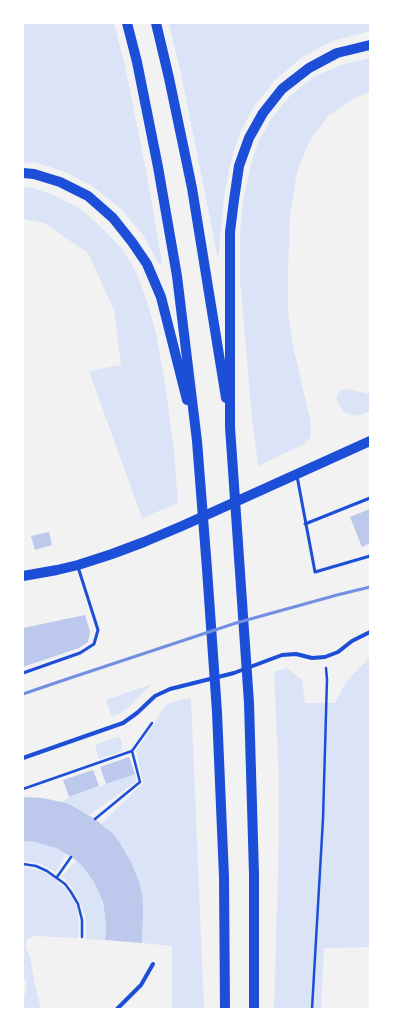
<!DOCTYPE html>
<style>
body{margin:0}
#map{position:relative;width:393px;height:1032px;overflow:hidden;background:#f2f2f2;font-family:Mulish,sans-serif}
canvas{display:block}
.frame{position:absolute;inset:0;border:24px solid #fff;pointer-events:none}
</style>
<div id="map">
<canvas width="393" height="1032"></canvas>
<div class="frame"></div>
</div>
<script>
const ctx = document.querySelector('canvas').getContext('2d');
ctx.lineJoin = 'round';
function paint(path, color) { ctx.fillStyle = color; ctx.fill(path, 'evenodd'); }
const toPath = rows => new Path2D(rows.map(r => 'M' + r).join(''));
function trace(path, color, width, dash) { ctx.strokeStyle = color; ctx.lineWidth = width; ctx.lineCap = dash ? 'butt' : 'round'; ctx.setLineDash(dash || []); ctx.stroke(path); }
const green = toPath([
 [23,23,114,23,125,66,146,171,162,262,161,264,159,264,143,235,121,209,92,186,63,171,36,163,23,162],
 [169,23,370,23,370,31,332,41,301,58,274,81,253,108,239,135,230,165,224,198,218,259,181,74],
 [370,58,370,92,358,96,329,115,309,142,297,172,290,216,288,273,288,311,293,346,310,419,311,430,310,438,304,444,258,466,252,418,240,281,240,232,243,201,250,168,258,142,271,119,289,97,313,77,341,65],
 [23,187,33,188,56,196,79,208,103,229,123,250,137,274,147,301,156,334,165,383,174,451,178,503,142,518,89,371,121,365,114,310,88,253,44,223,23,219],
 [345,389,370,394,370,411,366,413,356,416,345,413,339,405,336,397,339,391],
 [370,657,370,947,324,948,321,1009,274,1009,278,872,279,784,274,672,287,668,302,680,305,703,335,703,346,682],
 [152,684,131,705,121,713,112,717,106,700],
 [191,698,204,1009,172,1009,172,946,142,943,143,930,143,904,139,881,131,862,120,843,113,834,101,824,143,783,136,751,154,724,163,708,168,703],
 [118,737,121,739,122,751,99,759,95,745],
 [135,774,137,781,89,815,71,805,62,802,69,797],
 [23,841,35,842,47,845,56,848,66,854,56,872,40,864,23,861],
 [76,860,83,867,94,882,103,902,105,915,106,928,105,940,86,939,86,919,79,900,72,887,62,877],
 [23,867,38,870,47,873,54,878,65,888,74,901,77,908,79,922,78,938,35,936,27,939,26,947,30,957,35,985,41,1009,23,1009,23,1002,27,984,24,978,23,978]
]);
const building = toPath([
 [370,509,370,543,362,547,350,517],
 [49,532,52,545,35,550,31,536],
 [85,615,90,632,88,642,79,648,23,667,23,628],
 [129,757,135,774,106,784,100,767],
 [93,770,99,786,69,797,63,780],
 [23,797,42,798,62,802,71,805,95,819,113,834,120,843,131,862,139,881,142,893,143,904,143,917,142,943,105,940,106,928,105,915,103,902,94,882,83,867,76,860,56,848,35,842,23,841]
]);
const path = toPath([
 [23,789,132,751,152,723],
 [95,819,140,782,132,751],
 [23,864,36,866,47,871,65,884,71,892,78,904,82,920,82,937],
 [57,877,71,857],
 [312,1009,323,819,327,679,326,668]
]);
const service = toPath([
 [297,476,315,572,370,556],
 [305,524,370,498],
 [23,673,80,653,94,644,98,630,78,567]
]);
const minor = toPath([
 [23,758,123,723,137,713,155,696,170,689,234,673,282,655,296,654,312,658,325,657,338,652,352,641,370,632],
 [117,1009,141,985,153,964]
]);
const primary = toPath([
 [127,23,137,62,158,167,177,276,197,441,207,569,217,712,224,877,225,1009],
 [156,23,169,78,192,188,226,398],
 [23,173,34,174,60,182,88,196,113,218,132,242,147,264,161,297,187,400],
 [23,576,57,570,78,565,112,554,144,542,182,526,370,441],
 [254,1009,254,874,249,703,230,427,230,232,234,200,239,166,249,138,263,113,282,89,309,68,337,53,370,45]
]);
const rail = toPath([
 [23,694,67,679,236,623,337,595,370,587]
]);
paint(green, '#dbe4f7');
paint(building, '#bdc9ec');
trace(path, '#1d4ed8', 2.5);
trace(service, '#1d4ed8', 3);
trace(minor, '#1d4ed8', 4);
trace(primary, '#1d4ed8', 10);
trace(rail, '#7290e2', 3);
</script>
